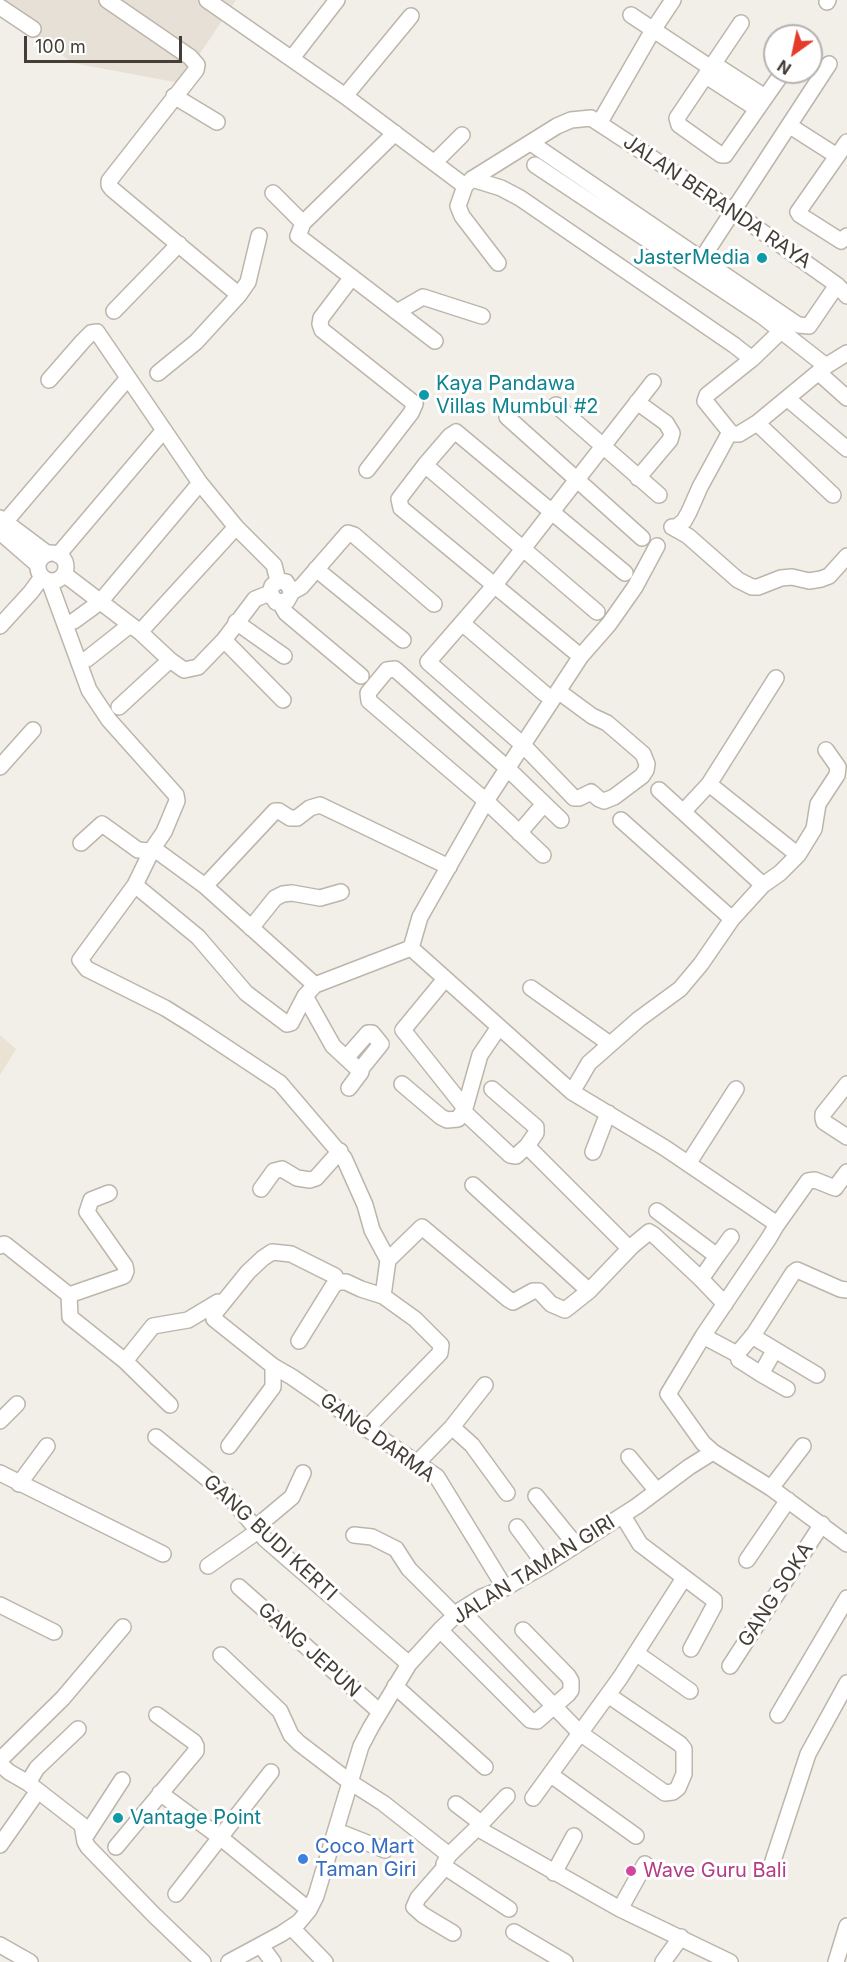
<!DOCTYPE html>
<style>
body{margin:0}
#map{position:relative;width:847px;height:1962px;overflow:hidden;background:#f2eee8;font-family:Inter,sans-serif}
canvas{display:block}
.north{position:absolute;left:763px;top:24px;width:60px;height:60px;box-sizing:border-box;background:#fff;border:2px solid #b5b2af;border-radius:50%;rotate:213deg;font-size:16px;font-weight:700;line-height:24px;text-align:center;color:#453e37}
.north::after{content:'';display:block;margin:auto;width:21px;height:27px;background:#e63a2a;clip-path:polygon(50% 0,100% 100%,50% 72%,0 100%)}
.scale{position:absolute;left:24px;top:36px;width:158px;height:27px;box-sizing:border-box;border:3px solid #453e37;border-top:0;padding-left:8px;font-size:18px;line-height:21px;white-space:nowrap;color:#453e37;-webkit-text-stroke:4px #fff;paint-order:stroke}
</style>
<div id="map">
<canvas width="847" height="1962"></canvas>
<div class="north">N</div>
<div class="scale">100 m</div>
</div>
<script>
const ctx = document.querySelector('canvas').getContext('2d');
ctx.lineJoin = 'round';
function paint(path, color) { ctx.fillStyle = color; ctx.fill(path, 'evenodd'); }
const toPath = rows => new Path2D(rows.map(r => 'M' + r).join(''));
function trace(path, color, width, dash) { ctx.strokeStyle = color; ctx.lineWidth = width; ctx.lineCap = dash ? 'butt' : 'round'; ctx.setLineDash(dash || []); ctx.stroke(path); }
function write(font, color, halo, rows, align = 'center') {
  ctx.font = font + ' Inter,sans-serif'; ctx.lineWidth = 6; ctx.setLineDash([]); ctx.textBaseline = 'middle'; ctx.strokeStyle = halo; ctx.fillStyle = color; for (const [text, x, y, turn = 0] of rows) {
    ctx.save(); ctx.translate(x, y); ctx.rotate((+turn || 0) * Math.PI / 180); ctx.textAlign = isNaN(turn) ? turn : align; if (halo) ctx.strokeText(text, 0, 0); ctx.fillText(text, 0, 0); ctx.restore();
  }
}
const residential = toPath([
 [0,0,236,0,180,83,73,63,0,11]
]);
const education = toPath([
 [0,1035,16,1049,0,1075]
]);
const minor = toPath([
 [107,0,190,57,197,65,196,70,109,181,109,185,112,189,239,295],
 [207,0,345,96,465,186,472,179,557,126,571,120,591,118,733,211,837,285,847,296],
 [827,2,828,0],
 [0,7,33,29],
 [631,15,711,68],
 [741,23,677,118,679,125,721,155,725,155,783,72],
 [292,58,337,0],
 [714,64,765,97],
 [706,76,757,109],
 [174,96,217,122],
 [345,96,411,16],
 [600,122,653,30,673,0],
 [790,126,837,156],
 [395,133,303,223,298,236,435,341],
 [847,142,798,212,800,215,841,241,847,236],
 [531,143,798,325,809,326,837,285],
 [434,163,462,135],
 [535,165,762,316,826,366,847,353],
 [472,179,501,188,520,198,734,345,752,359,707,395,705,401,730,432,734,434,739,434,757,423,826,366],
 [465,186,458,206,462,216,498,263],
 [273,193,303,223],
 [701,260,829,64],
 [352,277,321,318,320,324,322,330,415,404,411,413,367,470],
 [114,311,179,244],
 [397,312,423,297,482,316],
 [752,359,782,330],
 [158,373,196,342,239,295,248,282,259,236],
 [819,373,847,398],
 [49,380,83,341,91,333,97,332,200,483,236,527,274,565,278,581],
 [788,399,847,449],
 [637,402,666,423,672,433,670,440,638,478],
 [556,405,659,495],
 [507,417,642,538],
 [757,423,833,495],
 [425,465,597,612],
 [0,518,48,554],
 [672,527,688,536,738,580,752,587,758,587,781,578,792,577,809,581,821,579,829,576,847,556],
 [0,528,128,378],
 [675,528,684,521,689,512,700,487,730,432],
 [0,532,38,565],
 [657,546,635,587,609,624,581,656,486,801,420,917,411,948,572,1092,665,1148,774,1222,776,1226,769,1238,703,1336,668,1394,703,1443,713,1452,771,1488,847,1544],
 '38 567a14 14 0 1 1 28 0a14 14 0 1 1-28 0Z',
 [58,555,164,430],
 [316,569,403,640],
 [64,574,140,632,170,660,119,707],
 [49,581,89,690,109,720,176,795,177,801,174,808,164,832,153,848,205,886,315,985],
 [292,592,286,582,278,581,272,586,270,593,276,602,287,601,292,592,301,587,348,533,354,535,434,604],
 [280,603,286,613,361,676],
 [74,621,100,602,200,483],
 [236,622,284,656],
 [462,623,545,694],
 [0,626,31,592,42,577],
 [140,632,236,527],
 [224,640,283,700],
 [574,651,401,508,399,499,425,465,450,436,456,432,625,573],
 [87,659,130,625],
 [170,660,184,670,198,667,224,640,255,599,270,593],
 [558,691,592,716,607,723,643,754,647,764,646,770,642,776,614,797,604,801,599,799,591,792,579,798,574,798,523,745,428,662,494,586,653,382],
 [0,767,33,730],
 [709,784,798,855],
 [659,790,763,885],
 [683,812,709,784,776,678],
 [621,820,732,919],
 [519,833,544,804],
 [81,843,102,824,138,850,149,851,153,848],
 [153,848,135,885,198,937,246,993,287,1024,291,1023,305,996,315,985,411,948],
 [543,855,486,801,369,701,368,693,387,670,395,669,507,768,561,820],
 [135,885,80,960,87,969,165,1008,194,1026,280,1083,344,1158,365,1205,372,1230,388,1260,383,1296,415,1319,441,1345,440,1353,366,1429],
 [205,886,275,811,279,811,290,818,297,818,310,808,320,805,449,867],
 [251,928,275,898,283,894,292,893,320,898,341,892],
 [445,979,403,1030,465,1108],
 [531,988,610,1044],
 [305,996,333,1046,361,1072,349,1088],
 [346,1058,368,1033,372,1033,381,1044,360,1070],
 [402,1084,441,1117,447,1120,458,1119,465,1108,480,1055,499,1027],
 [847,1084,823,1114,823,1118,824,1122,847,1137],
 [572,1092,589,1063,639,1019,680,989,701,964,732,919,763,885,780,873,798,855,814,829,818,804,837,775,838,767,826,750],
 [463,1111,510,1155,516,1156,527,1146,536,1133,536,1127,492,1089],
 [527,1146,629,1248],
 [593,1152,608,1113],
 [688,1164,736,1089],
 [473,1185,589,1291],
 [261,1189,274,1171,282,1169,297,1178,310,1180,316,1178,340,1151],
 [657,1211,717,1256,701,1279],
 [776,1226,808,1181,815,1180,835,1188,847,1172],
 [0,1246,4,1244,6,1245,69,1295,124,1276,126,1271,125,1266,87,1212,91,1200,109,1193],
 [717,1256,731,1237],
 [388,1260,422,1227,508,1299,513,1302,533,1291,539,1291,551,1304,565,1310,589,1291,632,1246,649,1232,654,1235,701,1279,725,1304],
 [338,1282,335,1276,291,1254,272,1252,263,1258,248,1272,214,1314,214,1319,273,1366,292,1377,437,1477,505,1588],
 [69,1295,70,1317,125,1361,170,1405],
 [703,1336,737,1354,754,1334,793,1273,797,1270,840,1289,847,1290],
 [752,1336,817,1375],
 [299,1341,333,1286,338,1282,346,1282,361,1289,383,1296],
 [737,1354,739,1360,761,1374,774,1351],
 [125,1361,153,1326,188,1320,218,1302,222,1304],
 [761,1374,787,1389],
 [0,1421,17,1404],
 [452,1427,472,1445,507,1493],
 [156,1437,215,1485,231,1499,265,1539,409,1664],
 [229,1446,273,1387,273,1366],
 [629,1457,657,1491],
 [418,1462,452,1427,485,1385],
 [0,1473,163,1554],
 [19,1484,47,1446],
 [771,1488,803,1446],
 [536,1496,575,1544],
 [623,1516,640,1544,714,1600,714,1606,691,1649],
 [517,1527,545,1565],
 [255,1528,292,1497,303,1473],
 [354,1535,372,1537,396,1549,409,1569,455,1615],
 [747,1560,788,1500],
 [208,1566,258,1531],
 [239,1587,380,1712],
 [0,1605,54,1632],
 [461,1610,580,1733,665,1793,673,1792,678,1788,684,1774,684,1749,680,1744,608,1695],
 [440,1630,530,1720,537,1721,568,1694,571,1690,571,1681,568,1676,523,1630],
 [636,1653,690,1691],
 [221,1655,280,1711,291,1735,299,1743,350,1782,383,1803,449,1855],
 [730,1666,822,1524],
 [395,1686,485,1767],
 [778,1715,847,1598],
 [0,1760,63,1698,123,1627],
 [0,1764,9,1772,28,1783,82,1825,85,1842,88,1847,153,1914,203,1962],
 [551,1775,636,1836],
 [28,1783,37,1768,78,1729],
 [160,1793,221,1838,309,1910],
 [533,1798,620,1678,684,1578],
 [456,1804,481,1823],
 [477,1828,507,1796],
 [337,1831,385,1850],
 [85,1837,122,1780],
 [0,1845,33,1798],
 [116,1847,196,1751,196,1746,194,1742,157,1715],
 [445,1867,418,1898,414,1907,423,1915,453,1933],
 [770,1870,808,1754,847,1683],
 [554,1873,574,1836],
 [176,1894,271,1772],
 [509,1909,445,1867,444,1864,449,1855,477,1828,620,1909,730,1962],
 [620,1909,645,1864],
 [292,1928,325,1962],
 [514,1932,565,1962],
 [0,1945,30,1962],
 [261,1946,273,1962],
 [229,1962,281,1934,299,1922,309,1910,316,1896,361,1746,371,1727,409,1664,440,1630,461,1610,482,1597,505,1588,545,1565,637,1506,689,1467,713,1452],
 [663,1962,681,1937],
 [836,1962,847,1926]
]);
const markers = [
 [762,258,6,"#0f9aa8"],
 [424,395,6,"#0f9aa8"],
 [118,1818,6,"#0f9aa8"],
 [303,1859,6,"#3f7fe0"],
 [631,1871,6,"#d1479c"]
];
const streetNames = [
 ["JALAN BERANDA RAYA",717,202,34],
 ["GANG DARMA",377,1438,36],
 ["GANG BUDI KERTI",270,1538,43],
 ["JALAN TAMAN GIRI",534,1570,-32],
 ["GANG SOKA",776,1595,-57],
 ["GANG JEPUN",309,1650,42]
];
const cultureNames = [
 ["JasterMedia",750,258,"right"],
 ["Kaya Pandawa",436,384],
 ["Villas Mumbul #2",436,407],
 ["Vantage Point",130,1818]
];
const shopNames = [
 ["Coco Mart",315,1847],
 ["Taman Giri",315,1870]
];
const hotelNames = [
 ["Wave Guru Bali",643,1871]
];
paint(residential, '#e6e0d6');
paint(education, '#eae2d3');
trace(minor, '#bdb5ab', 18);
trace(minor, '#fff', 15);
for (const [x, y, r, color] of markers) { const dot = new Path2D(); dot.arc(x, y, r, 0, 2 * Math.PI); ctx.fillStyle = color; ctx.fill(dot); trace(dot, '#fff', 2); }
write('20px', '#453e37', '#fff', streetNames);
write('20px', '#0d838f', '#fff', cultureNames, 'left');
write('20px', '#366cbe', '#fff', shopNames, 'left');
write('20px', '#b23c85', '#fff', hotelNames, 'left');
</script>
